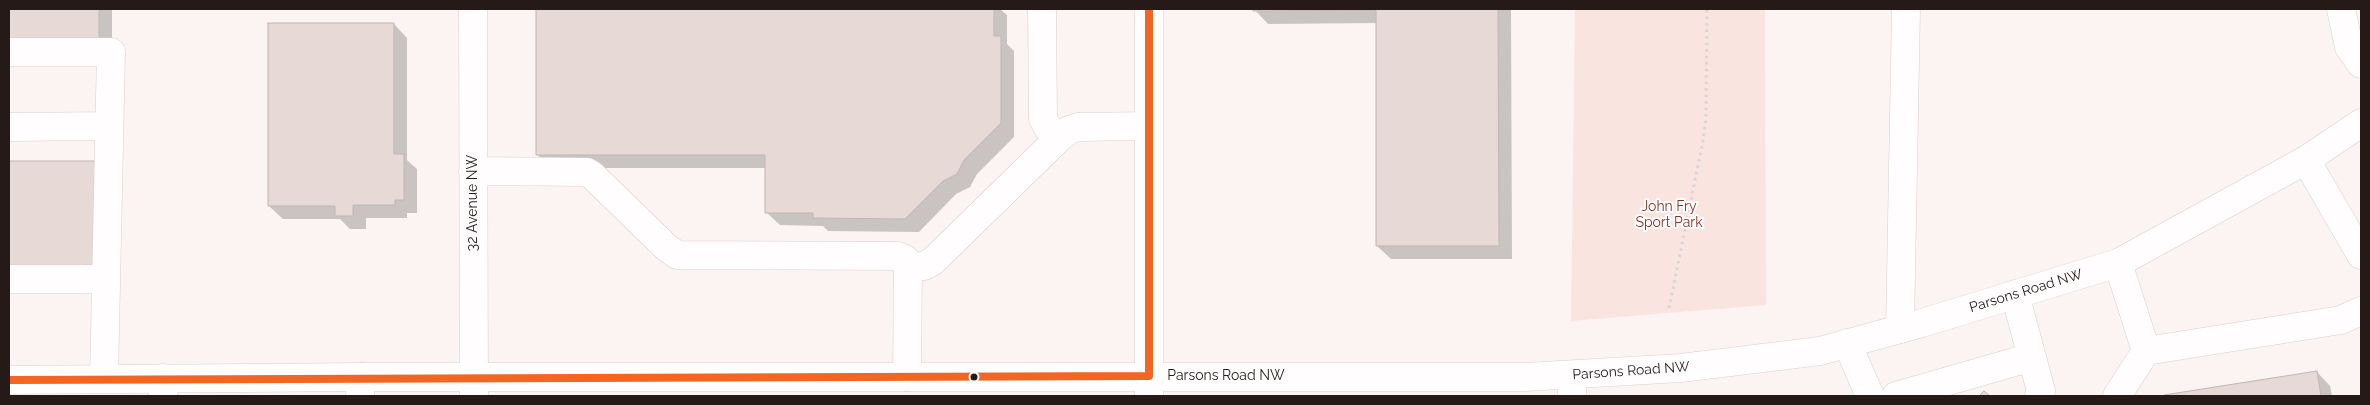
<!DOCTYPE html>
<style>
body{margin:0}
#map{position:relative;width:2370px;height:405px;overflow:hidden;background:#fcf4f2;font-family:Raleway,sans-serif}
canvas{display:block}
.frame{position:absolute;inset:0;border:10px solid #251a18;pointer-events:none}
</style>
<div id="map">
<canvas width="2370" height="405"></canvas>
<div class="frame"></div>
</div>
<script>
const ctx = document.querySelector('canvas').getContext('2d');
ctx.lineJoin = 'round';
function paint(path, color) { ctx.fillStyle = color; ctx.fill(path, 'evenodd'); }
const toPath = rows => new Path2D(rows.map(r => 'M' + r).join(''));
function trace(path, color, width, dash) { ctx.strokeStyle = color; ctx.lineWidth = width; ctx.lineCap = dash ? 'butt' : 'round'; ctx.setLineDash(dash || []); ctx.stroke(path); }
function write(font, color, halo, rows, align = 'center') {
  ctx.font = font + ' Raleway,sans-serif'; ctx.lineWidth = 4; ctx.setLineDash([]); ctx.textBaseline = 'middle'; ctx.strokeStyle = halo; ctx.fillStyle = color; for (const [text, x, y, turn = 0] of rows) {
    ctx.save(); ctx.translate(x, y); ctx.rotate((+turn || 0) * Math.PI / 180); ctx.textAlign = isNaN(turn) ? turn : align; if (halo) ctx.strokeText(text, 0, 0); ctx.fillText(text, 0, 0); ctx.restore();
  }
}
const green = toPath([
 [1575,9,1765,9,1766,305,1571,321]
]);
const shadow = toPath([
 [9,9,112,9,112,52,9,53],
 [537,9,1000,9,1007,15,1007,44,1014,51,1014,137,977,174,970,187,956,194,919,232,828,231,823,226,780,225,766,212,767,168,550,168,537,154],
 [1254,9,1511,9,1512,259,1391,259,1377,246,1377,23,1268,24],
 [394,24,407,38,407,160,417,169,417,213,407,213,407,218,366,218,366,229,350,229,340,219,283,219,269,206],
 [9,162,97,162,9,282],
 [2317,372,2330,386,2332,396,2164,396]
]);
const building = toPath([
 [9,9,99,9,99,39,9,40,9,9],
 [536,9,994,9,994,36,1001,36,1001,123,964,160,957,174,943,181,905,219,813,218,813,213,765,213,765,155,536,155,536,9],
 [1253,9,1498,9,1499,246,1376,246,1376,10,1253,11,1253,9],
 [268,23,394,23,394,154,404,154,404,200,395,200,395,205,353,205,353,216,335,216,335,206,268,206,268,23],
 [9,161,98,161,98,268,9,269,9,161],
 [2317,371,2321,396,2163,396,2164,395,2317,371],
 [1984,391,1990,396,1979,396,1984,391]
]);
const path = toPath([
 [1669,308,1703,141,1706,117,1707,9]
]);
const minor = toPath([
 [473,9,474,396],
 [1042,9,1043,119,1048,128,1059,138],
 [1149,9,1149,396],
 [2341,9,2349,47,2361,64],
 [9,52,111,52,104,379],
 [9,127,109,126],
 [2306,160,2361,255],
 [473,171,587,172,592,175,666,247,677,255,899,256,905,259,908,266,907,377],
 [2118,263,2146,351,2341,320,2361,311],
 [908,267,924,266,933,261,1059,138,1069,130,1078,127,1149,126],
 [9,279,106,279],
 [2015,294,2041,391,2039,396],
 [1900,329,1906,9],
 [1847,343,1870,396],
 [1572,375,1572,396],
 [163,396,163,378],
 [360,396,361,377],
 [1896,396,2032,357],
 [2117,396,2146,351]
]);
const major = toPath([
 [9,380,361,377,1525,377,1681,368,1820,351,1922,323,2118,263,2306,160,2361,123]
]);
const bus1 = toPath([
 [1149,9,1149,376],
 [9,380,1149,376]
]);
const markers = [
 [974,377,4.5,"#251a18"]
];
const streetNames = [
 ["32 Avenue NW",473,203,-90],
 ["Parsons Road NW",2026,291,-17],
 ["Parsons Road NW",1631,371,-4],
 ["Parsons Road NW",1226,376]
];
const parkNames = [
 ["John Fry",1669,207],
 ["Sport Park",1669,223]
];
paint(green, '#f9e4e0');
paint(shadow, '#0003');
paint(building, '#e6d9d6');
trace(building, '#c0b6b4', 1);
trace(minor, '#d9cfcd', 29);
trace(major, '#d9cfcd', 29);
trace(path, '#d8d5d5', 3, [2.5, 4]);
trace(minor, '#fffdfd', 28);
trace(major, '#fffdfd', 28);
trace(bus1, '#f26522', 8);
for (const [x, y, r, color] of markers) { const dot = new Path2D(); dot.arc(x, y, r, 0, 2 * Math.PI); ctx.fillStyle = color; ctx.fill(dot); trace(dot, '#fff', 2); }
write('14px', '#251a18', '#fff', streetNames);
write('14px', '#8c2f26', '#fff', parkNames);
</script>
